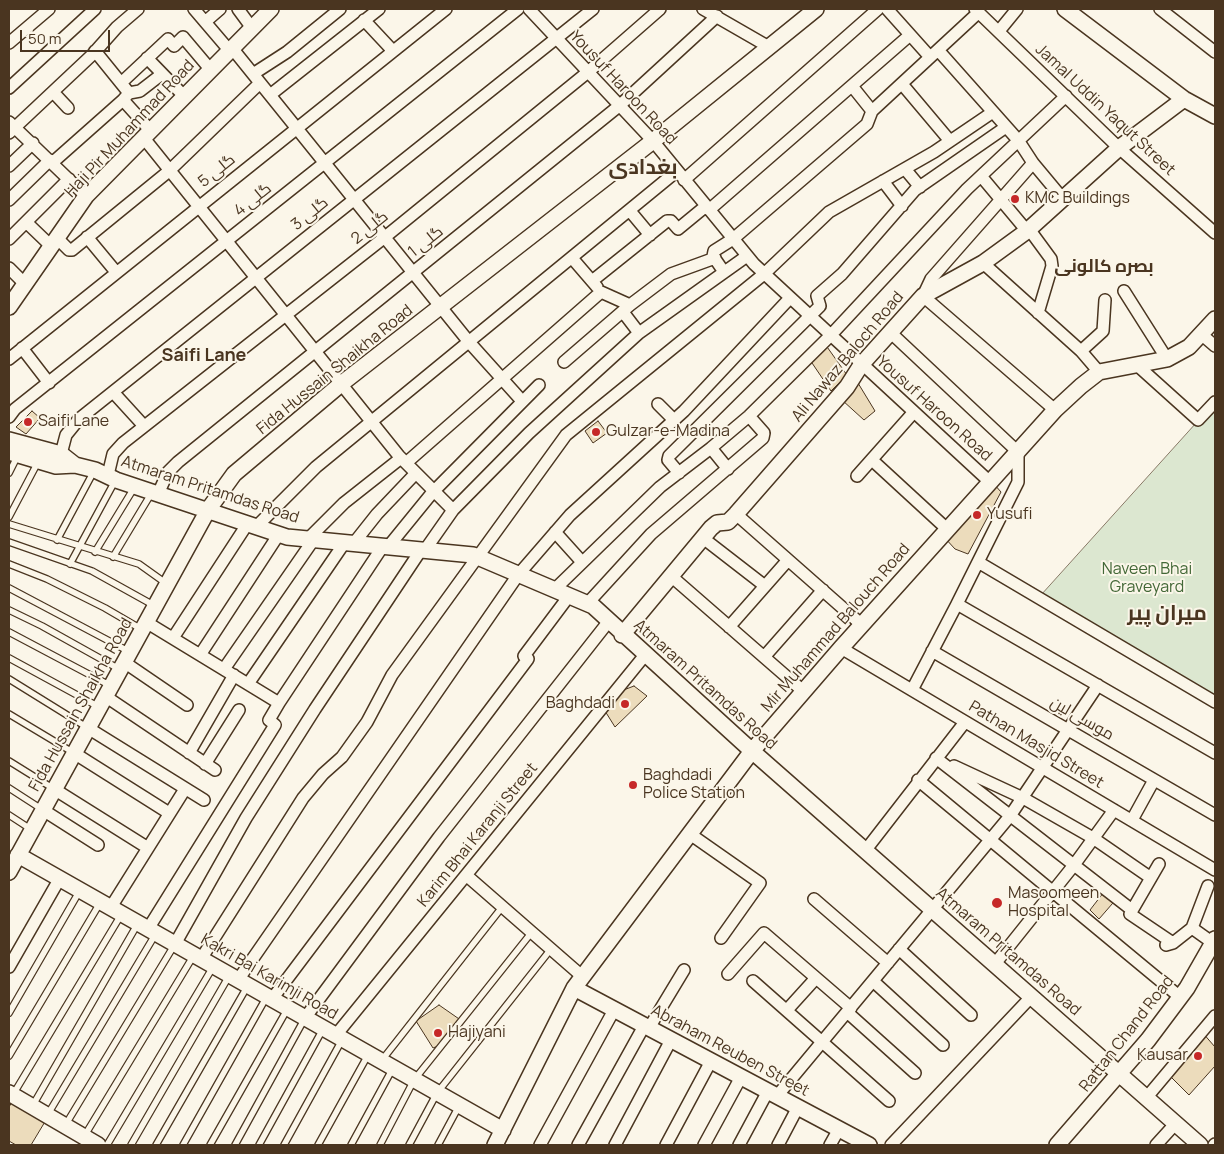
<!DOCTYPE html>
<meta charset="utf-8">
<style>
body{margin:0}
#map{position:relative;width:1224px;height:1154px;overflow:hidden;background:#fbf6e9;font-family:Manrope,sans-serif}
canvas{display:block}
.frame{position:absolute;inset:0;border:10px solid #4a3520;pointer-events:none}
.scale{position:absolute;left:20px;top:30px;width:90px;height:22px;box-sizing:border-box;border:2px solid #4a3520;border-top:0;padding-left:6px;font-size:15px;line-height:18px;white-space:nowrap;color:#4a3520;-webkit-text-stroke:4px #fbf6e9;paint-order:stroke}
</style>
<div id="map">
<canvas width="1224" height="1154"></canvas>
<div class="frame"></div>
<div class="scale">50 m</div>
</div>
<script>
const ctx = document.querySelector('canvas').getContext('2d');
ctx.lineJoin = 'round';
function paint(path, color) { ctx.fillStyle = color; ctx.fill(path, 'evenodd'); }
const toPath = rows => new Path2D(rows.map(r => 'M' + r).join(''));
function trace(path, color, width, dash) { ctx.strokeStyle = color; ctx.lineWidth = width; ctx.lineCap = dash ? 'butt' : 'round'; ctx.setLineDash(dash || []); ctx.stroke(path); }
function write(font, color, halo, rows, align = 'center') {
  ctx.font = font + ' Manrope,Cairo,sans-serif'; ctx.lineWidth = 4; ctx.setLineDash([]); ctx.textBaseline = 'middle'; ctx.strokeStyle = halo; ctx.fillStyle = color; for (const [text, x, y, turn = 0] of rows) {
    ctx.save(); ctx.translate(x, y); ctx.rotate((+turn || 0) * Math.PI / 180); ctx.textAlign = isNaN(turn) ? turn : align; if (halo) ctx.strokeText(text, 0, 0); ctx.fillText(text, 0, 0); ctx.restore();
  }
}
const green = toPath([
 [1215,402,1215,701,1041,595,1215,402]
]);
const building = toPath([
 [825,344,847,375,831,391,810,360,825,344],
 [858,383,875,411,864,420,842,400,858,383],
 [32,411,40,418,26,434,16,427,32,411],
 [598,421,607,433,593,443,585,431,598,421],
 [994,484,1001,492,968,554,955,549,944,537,994,484],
 [634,686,647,696,615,727,605,711,621,691,634,686],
 [1107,888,1119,896,1099,919,1090,910,1107,888],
 [439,1005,462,1021,443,1044,433,1048,416,1021,439,1005],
 [1202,1032,1215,1047,1215,1066,1189,1095,1167,1073,1202,1032],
 [12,1102,46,1120,31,1145,16,1145,9,1141,9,1107,12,1102]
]);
const lane = toPath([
 [9,473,17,457],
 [9,517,38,462],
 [9,524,139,564,167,584],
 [57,540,94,471],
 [9,542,92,571,155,606],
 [95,552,134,488],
 [113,557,151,494],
 [9,564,47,579,105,608,141,629],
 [70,564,115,481],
 [9,588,128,651],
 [9,610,42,626,119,669],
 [9,632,111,686],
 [9,658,99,707],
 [9,679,88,728],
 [9,714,74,753],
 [9,761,54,789],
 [9,788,43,810],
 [9,815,32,830],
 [9,1013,79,892],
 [9,1056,100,903],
 [382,1060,503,906],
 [14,1093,121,915],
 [33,1105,137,925],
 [48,1114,155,935],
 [66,1124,175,944],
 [85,1135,194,955],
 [107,1145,213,967],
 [131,1145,229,976],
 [156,1145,247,987],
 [183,1145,266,998],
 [210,1145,288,1008],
 [235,1145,305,1018],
 [259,1145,323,1029],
 [284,1145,342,1040],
 [318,1145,368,1055],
 [351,1145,393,1068],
 [380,1145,414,1080,532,932],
 [409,1145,437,1093,551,949],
 [438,1145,459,1106]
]);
const street = toPath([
 [194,9,229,50],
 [238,9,252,28],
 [529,9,653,141,754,264,991,483],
 [703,9,769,47],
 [887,9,930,57],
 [975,9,1119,148,1215,233],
 [1160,9,1215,52],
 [364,20,393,51],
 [205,22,220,9],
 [999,31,1017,9],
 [9,43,49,9],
 [232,48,469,342,522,401],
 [938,50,1018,140,1033,163,1063,199],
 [95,51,129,93,123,100],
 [147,58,183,95],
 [253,74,287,52,340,9],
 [121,83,168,39,174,46,183,37,210,69],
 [902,84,950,141],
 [852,86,872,111],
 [9,88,95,9],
 [53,92,68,108],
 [129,93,140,91,162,74],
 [270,95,379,9],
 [9,122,86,196],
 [9,133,93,54,117,27,138,9],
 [143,137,399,456,453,510],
 [52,163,123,100,150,130],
 [1033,163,931,279,923,296,1055,410],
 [9,166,33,143],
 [905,169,920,187],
 [981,176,1027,231],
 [684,180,878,9],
 [883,181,902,206],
 [9,200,50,160],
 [709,210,910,35],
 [630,211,650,235],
 [26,222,51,246],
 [1029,229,1051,259,1052,266,1038,313],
 [87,237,116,272],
 [57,238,69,250,72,250,169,171,260,83],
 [9,239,69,179],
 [572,258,597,287],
 [983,263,1081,351,1099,372],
 [9,268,25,284],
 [724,272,713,256,714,251,733,239,867,124,872,111,979,12],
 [592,281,667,221,671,221,678,229,706,206],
 [1124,291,1167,359],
 [623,312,639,333],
 [890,332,1018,452,1018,482,957,604,1215,753],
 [1201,334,1215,346],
 [22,348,49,383],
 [1081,351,1103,331,1105,300],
 [9,359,446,9],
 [564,362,630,305,671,274,715,258],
 [1138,366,1198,420,1215,402],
 [113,392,144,426],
 [658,404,674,420],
 [9,417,15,409,518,9],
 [711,448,728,469],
 [61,454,66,435,79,419,593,9],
 [872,460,947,529],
 [406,463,601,292,630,305],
 [679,473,668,460,669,456,820,306,817,296,842,274,915,190,1006,127],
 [108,475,113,454,123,443,385,237,588,72,660,9],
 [857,476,913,413],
 [158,494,168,472,178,462,619,106,717,16],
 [736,514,862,625],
 [257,526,316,467,677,171],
 [555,532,582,562],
 [703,538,765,586],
 [308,539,344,503,401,458],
 [354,543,377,514,416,473],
 [388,547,432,493,539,385],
 [425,550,453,510,529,433,639,333,747,256],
 [978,562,1215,702],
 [671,576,803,691],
 [554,590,660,487,711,448,749,416,830,336,967,189,1066,96],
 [587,604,651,534,763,438,764,433,749,416],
 [146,622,279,703],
 [729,627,788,560],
 [173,638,248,523],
 [841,648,1215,870],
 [932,651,1215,815],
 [200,655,279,534],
 [764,657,823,590],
 [124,662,187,705],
 [224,669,314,539],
 [248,684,345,542],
 [912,690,957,604],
 [105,696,215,770],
 [88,728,204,800],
 [74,753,169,813],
 [189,753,234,675],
 [936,758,1132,910],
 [205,764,239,710],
 [954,766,1023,798,1093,838,1151,878],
 [918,780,1180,997],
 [54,789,148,848],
 [43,810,98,845],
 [1132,820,1154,780],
 [690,834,760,883,721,938],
 [865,851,965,722],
 [1159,864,1130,914,1173,943],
 [466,875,583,977],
 [814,899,888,963],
 [111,907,185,789],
 [1192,928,1213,943],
 [148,929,275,725,269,720,279,703,383,546],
 [175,944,246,818,315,709,421,550],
 [1166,945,1173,943,1192,928,1208,886],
 [899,949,971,1015],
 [201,959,303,798,323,774,342,757,367,722,392,675,566,435,764,274,829,212,934,152,993,112],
 [994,965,1074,865,1114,810],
 [9,967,60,878],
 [728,974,764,933,851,1008],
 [238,980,518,575,570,515,684,411,790,298],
 [753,981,889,1101],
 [873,981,943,1045],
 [272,999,528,659,524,656,569,596],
 [787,1010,816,978],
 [847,1012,915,1073],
 [305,1018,439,837,609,621],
 [649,1028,684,970],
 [336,1035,645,655],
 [777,1096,1010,816,1098,685],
 [1147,1097,1215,1016],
 [540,1145,614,1010],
 [578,1145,644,1026],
 [615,1145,671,1040],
 [666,1145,711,1061],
 [704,1145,741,1077],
 [739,1145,768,1091],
 [778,1145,798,1107],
 [830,1145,839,1129],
 [891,1145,1031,997],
 [1156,1145,1176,1123],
 [1214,1145,1215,1144]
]);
const secondary = toPath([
 [1065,9,1184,99,1215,116],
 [9,307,86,196,271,9],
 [9,440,61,454,75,465],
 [9,452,56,466,75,465,95,470,116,480,287,537,473,555,593,606,752,751,1200,1145],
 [622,635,711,528,717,523,728,522,736,514,847,387,861,365,923,296,983,263,1027,231,1119,148,1184,99],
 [18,855,503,1130],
 [9,872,208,510,234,474,341,384,653,141,816,9],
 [574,988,869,1145],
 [9,1093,98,1145],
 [495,1145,574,988,752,751,841,648,1055,410,1081,386,1099,372,1167,359,1189,347,1215,319],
 [1057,1145,1148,1040,1187,988,1215,939]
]);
const markers = [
 [1015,199,5,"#c62828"],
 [28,422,5,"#c62828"],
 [596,432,5,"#c62828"],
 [977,515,5,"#c62828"],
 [625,704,5,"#c62828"],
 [633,785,5,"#c62828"],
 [997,903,6,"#c62828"],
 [438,1033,5,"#c62828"],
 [1198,1056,5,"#c62828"]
];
const streetNames = [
 ["Yousuf Haroon Road",623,88,47],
 ["Jamal Uddin Yaqut Street",1105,110,43],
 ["Haji Pir Muhammad Road",130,129,-47],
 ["گلی 5",217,171,-39],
 ["گلی 4",253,200,-39],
 ["گلی 3",310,214,-39],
 ["گلی 2",370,228,-39],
 ["گلی 1",426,242,-39],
 ["Ali Nawaz Baloch Road",848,357,-50],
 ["Fida Hussain Shaikha Road",335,370,-39],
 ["Yousuf Haroon Road",934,409,42],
 ["Atmaram Pritamdas Road",210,490,18],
 ["Mir Muhammad Balouch Road",836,628,-49],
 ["Atmaram Pritamdas Road",705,685,42],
 ["Fida Hussain Shaikha Road",81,705,-61],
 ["موسی لین",1082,719,30],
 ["Pathan Masjid Street",1036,745,31],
 ["Karim Bhai Karanji Street",478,835,-51],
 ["Atmaram Pritamdas Road",1008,952,41],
 ["Kakri Bai Karimji Road",269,977,30],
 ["Rattan Chand Road",1127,1034,-52],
 ["Abraham Reuben Street",730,1051,28]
];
const poiNames = [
 ["KMC Buildings",1025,199],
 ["Saifi Lane",38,422],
 ["Gulzar-e-Madina",606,432],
 ["Yusufi",987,515],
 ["Baghdadi",615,704,"right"],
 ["Baghdadi",643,776],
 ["Police Station",643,794],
 ["Masoomeen",1008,894],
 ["Hospital",1008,912],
 ["Hajiyani",448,1033],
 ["Kausar",1188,1056,"right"]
];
const parkNames = [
 ["Naveen Bhai",1147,570],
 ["Graveyard",1147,588]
];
const neighbourhoodNames = [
 ["بصرہ کالونی",1104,267],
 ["Saifi Lane",204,356]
];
const districtNames = [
 ["بغدادی",643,168],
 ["میران پیر",1167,614]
];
paint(green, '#dce7d0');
trace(green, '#887966', 1);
paint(building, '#ecdcbc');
trace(building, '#4a3520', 1);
trace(lane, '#4a3520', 8);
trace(street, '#4a3520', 14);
trace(secondary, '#4a3520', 18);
trace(lane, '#fbf6e9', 5.5);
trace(street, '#fbf6e9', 11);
trace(secondary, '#fbf6e9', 15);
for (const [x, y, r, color] of markers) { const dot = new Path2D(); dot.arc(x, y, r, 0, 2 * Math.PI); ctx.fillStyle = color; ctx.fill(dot); trace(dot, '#fbf6e9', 2); }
write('16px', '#4a3520', '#fbf6e9', streetNames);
write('16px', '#4a3520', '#fbf6e9', poiNames, 'left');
write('16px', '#436837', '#fbf6e9', parkNames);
write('bold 18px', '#4a3520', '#fbf6e9', neighbourhoodNames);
write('bold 21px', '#4a3520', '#fbf6e9', districtNames);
</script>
